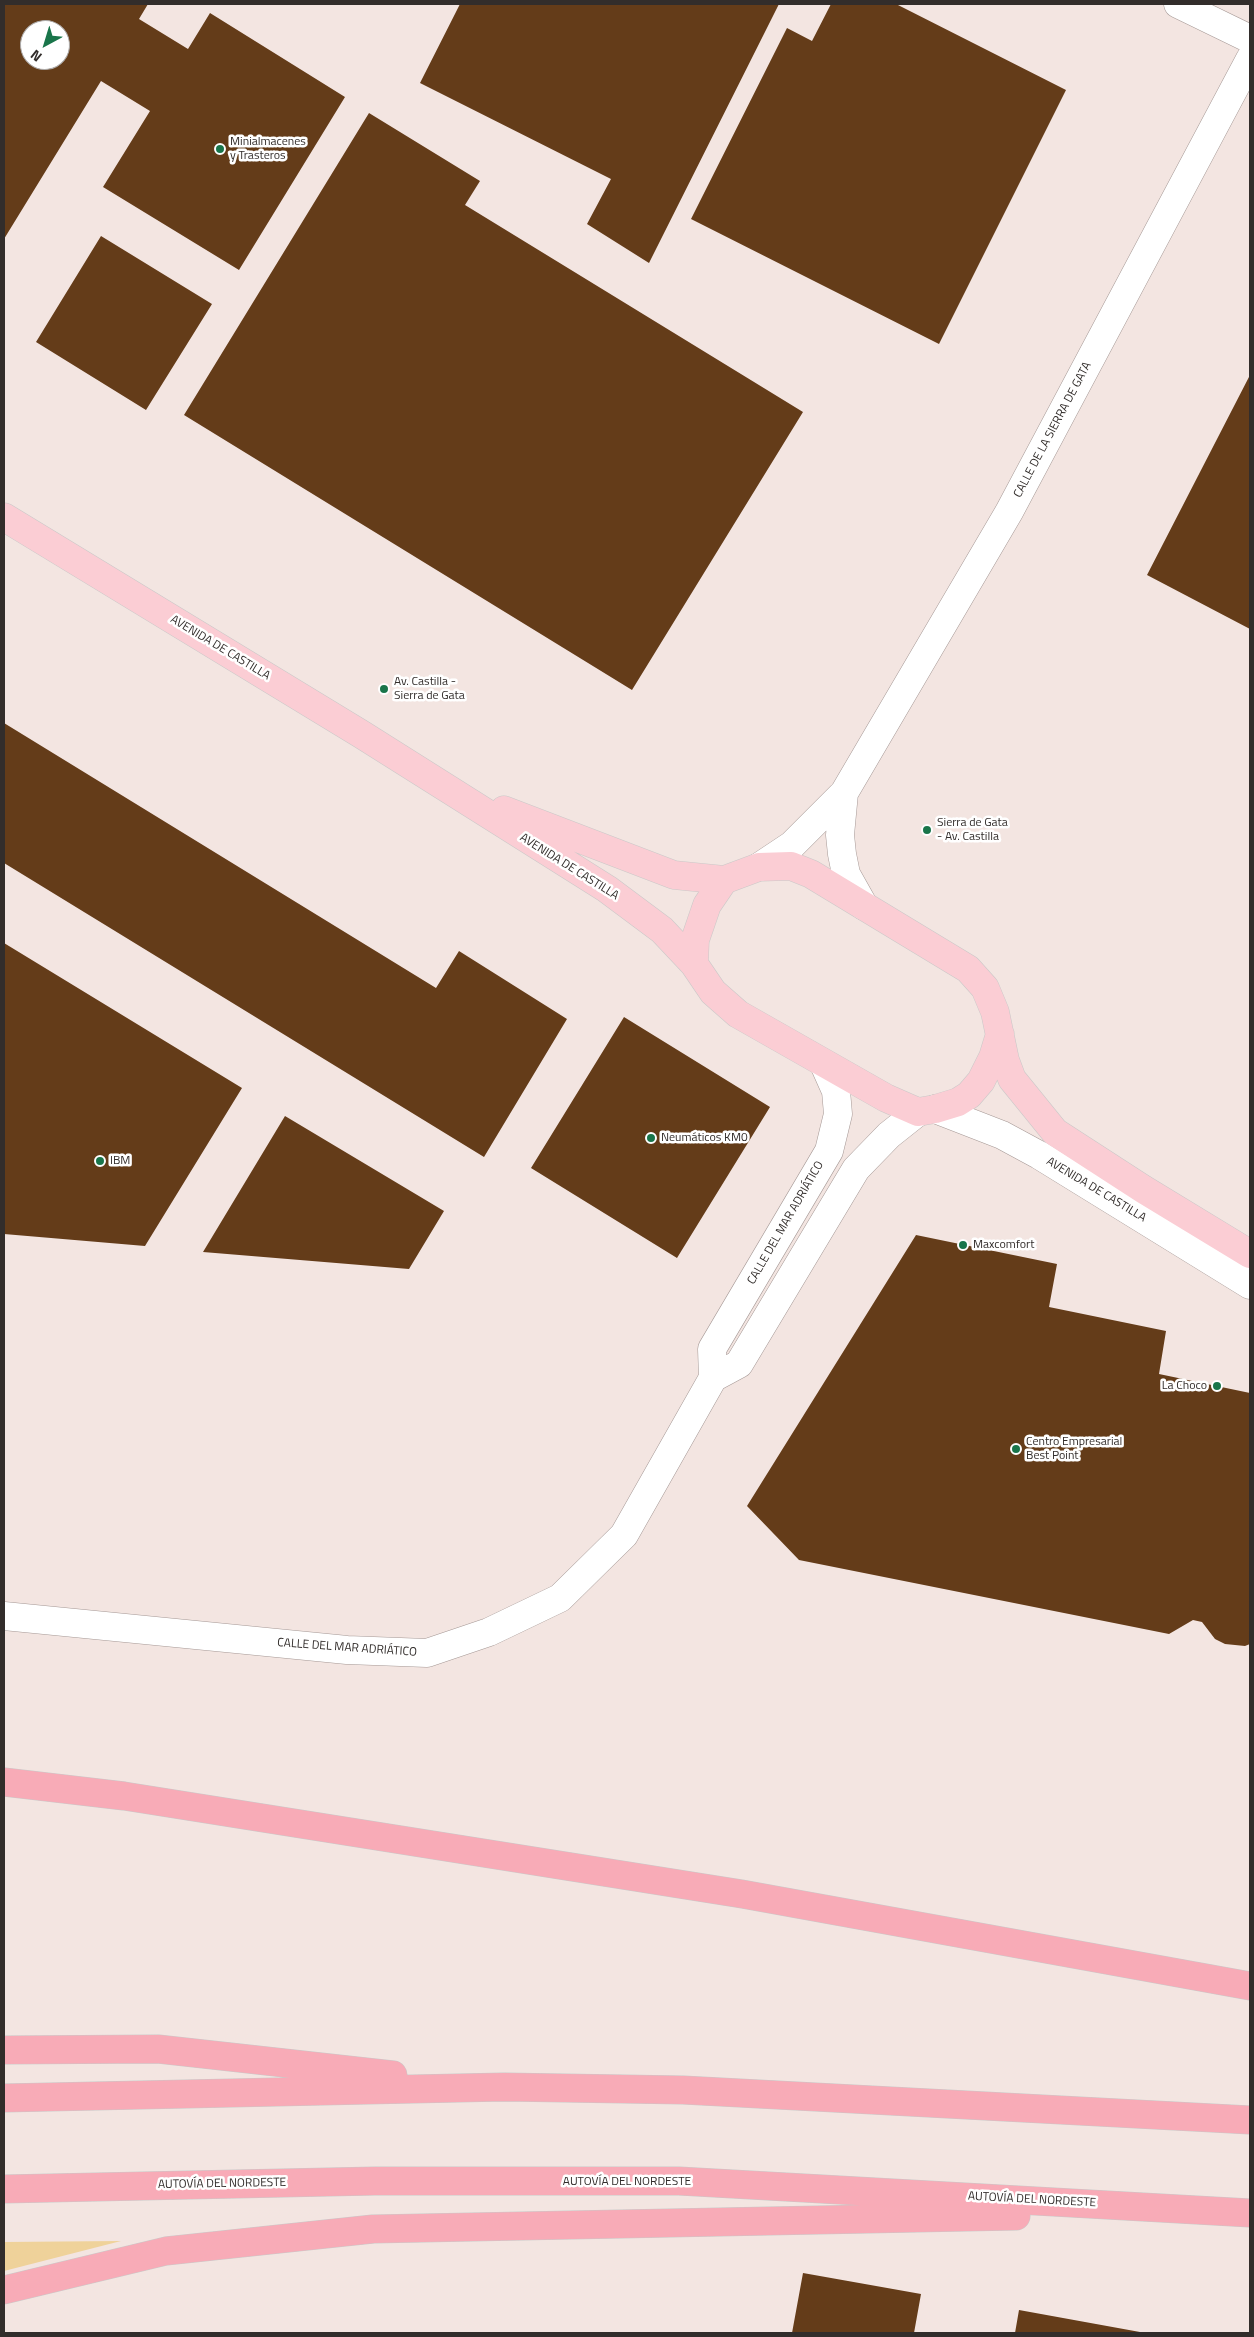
<!DOCTYPE html>
<meta charset="utf-8">
<style>
body{margin:0}
#map{position:relative;width:1254px;height:2337px;overflow:hidden;background:#f3e5e1;font-family:"Titillium Web",sans-serif}
canvas{display:block}
.frame{position:absolute;inset:0;border:5px solid #322d2b;pointer-events:none}
.north{position:absolute;left:20px;top:20px;width:50px;height:50px;box-sizing:border-box;background:#fff;border:1px solid #adabaa;border-radius:50%;rotate:219deg;font-size:14px;font-weight:700;line-height:20px;text-align:center;color:#322d2b}
.north::after{content:'';display:block;margin:auto;width:18px;height:22px;background:#19754a;clip-path:polygon(50% 0,100% 100%,50% 72%,0 100%)}
</style>
<div id="map">
<canvas width="1254" height="2337"></canvas>
<div class="frame"></div>
<div class="north">N</div>
</div>
<script>
const ctx = document.querySelector('canvas').getContext('2d');
ctx.lineJoin = 'round';
function paint(path, color) { ctx.fillStyle = color; ctx.fill(path, 'evenodd'); }
const toPath = rows => new Path2D(rows.map(r => 'M' + r).join(''));
function trace(path, color, width, dash) { ctx.strokeStyle = color; ctx.lineWidth = width; ctx.lineCap = dash ? 'butt' : 'round'; ctx.setLineDash(dash || []); ctx.stroke(path); }
function write(font, color, halo, rows, align = 'center') {
  ctx.font = font + ' "Titillium Web",sans-serif'; ctx.lineWidth = 5; ctx.setLineDash([]); ctx.textBaseline = 'middle'; ctx.strokeStyle = halo; ctx.fillStyle = color; for (const [text, x, y, turn = 0] of rows) {
    ctx.save(); ctx.translate(x, y); ctx.rotate((+turn || 0) * Math.PI / 180); ctx.textAlign = isNaN(turn) ? turn : align; if (halo) ctx.strokeText(text, 0, 0); ctx.fillText(text, 0, 0); ctx.restore();
  }
}
const green = toPath([
 [121,2241,4,2271,4,2242]
]);
const building = toPath([
 [4,4,148,4,139,19,188,49,210,13,345,97,239,270,103,187,150,111,101,81,4,239],
 [30,30,60,30,60,60,30,60],
 [460,4,779,4,649,263,587,224,611,179,420,83],
 [831,4,896,4,1066,90,939,344,691,219,787,28,812,41],
 [369,113,480,181,465,205,803,412,632,690,184,415],
 [101,236,212,304,146,410,36,342],
 [1250,375,1250,629,1147,575],
 [4,723,436,988,459,951,567,1019,484,1157,4,863],
 [4,943,242,1088,145,1246,4,1234],
 [624,1017,770,1107,677,1258,531,1168],
 [285,1116,444,1211,409,1269,203,1252],
 [916,1235,1057,1264,1049,1307,1166,1331,1159,1374,1250,1393,1250,1644,1245,1646,1225,1644,1215,1639,1202,1622,1193,1620,1169,1634,799,1560,747,1506],
 [803,2273,921,2294,914,2333,792,2333],
 [1019,2310,1140,2332,1140,2333,1015,2333]
]);
const minor = toPath([
 [1178,4,1250,39],
 [844,793,840,835,842,854,846,874,864,906],
 [759,867,792,845,844,793,1009,512,1250,59],
 [935,1109,1002,1135,1039,1155,1250,1285],
 [713,1378,739,1364,856,1169,889,1135,918,1112],
 [4,1616,347,1650,427,1653,489,1632,560,1598,624,1535,713,1378,712,1349,829,1151,838,1114,836,1091,824,1064]
]);
const major = toPath([
 [4,517,361,734,607,889,662,930,694,964,713,992,738,1014,886,1098,918,1112,935,1109,958,1102,969,1095,981,1081,993,1057,1000,1034],
 [504,810,674,875,724,880],
 [694,964,695,940,707,905,724,880,759,867,791,866,811,874,968,969,985,988,995,1012,1005,1060,1012,1079,1055,1132,1143,1189,1250,1254]
]);
const highway = toPath([
 [4,1782,124,1796,742,1894,1250,1986],
 [4,2050,158,2049,393,2075],
 [4,2098,504,2087,683,2090,1250,2120],
 [4,2189,375,2181,679,2181,1250,2213],
 [4,2290,166,2251,373,2229,1016,2216]
]);
const markers = [
 [220,149,5,"#19754a"],
 [384,689,5,"#19754a"],
 [927,830,5,"#19754a"],
 [651,1138,5,"#19754a"],
 [100,1161,5,"#19754a"],
 [963,1245,5,"#19754a"],
 [1217,1386,5,"#19754a"],
 [1016,1449,5,"#19754a"]
];
const poiNames = [
 ["Minialmacenes",230,142],
 ["y Trasteros",230,156],
 ["Av. Castilla -",394,682],
 ["Sierra de Gata",394,696],
 ["Sierra de Gata",937,823],
 ["- Av. Castilla",937,837],
 ["Neumáticos KM0",661,1138],
 ["IBM",110,1161],
 ["Maxcomfort",973,1245],
 ["La Choco",1207,1386,"right"],
 ["Centro Empresarial",1026,1442],
 ["Best Point",1026,1456]
];
const streetNames = [
 ["CALLE DE LA SIERRA DE GATA",1053,430,-62],
 ["AVENIDA DE CASTILLA",220,648,31],
 ["AVENIDA DE CASTILLA",569,867,32],
 ["AVENIDA DE CASTILLA",1096,1190,31],
 ["CALLE DEL MAR ADRIÁTICO",786,1223,-60],
 ["CALLE DEL MAR ADRIÁTICO",347,1648,4],
 ["AUTOVÍA DEL NORDESTE",627,2182],
 ["AUTOVÍA DEL NORDESTE",222,2184,-1],
 ["AUTOVÍA DEL NORDESTE",1032,2200,3]
];
paint(green, '#efd29a');
paint(building, '#643c19');
trace(minor, '#a59895', 29);
trace(major, '#cac8c8', 29);
trace(highway, '#cac8c8', 29);
trace(minor, '#fff', 28);
trace(major, '#fbcdd4', 28);
trace(highway, '#f8abb7', 28);
for (const [x, y, r, color] of markers) { const dot = new Path2D(); dot.arc(x, y, r, 0, 2 * Math.PI); ctx.fillStyle = color; ctx.fill(dot); trace(dot, '#fff', 2); }
write('12px', '#322d2b', '#fff', poiNames, 'left');
write('12px', '#322d2b', '#fff', streetNames);
</script>
